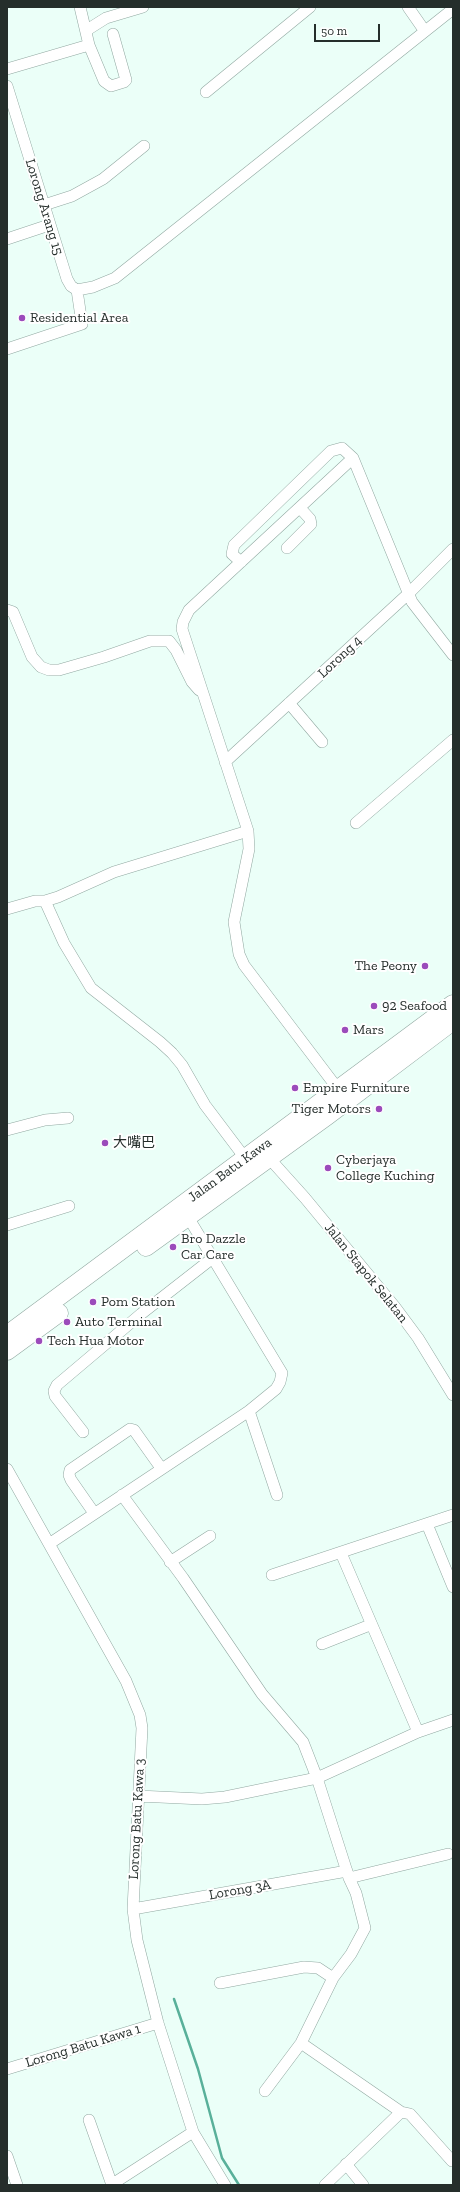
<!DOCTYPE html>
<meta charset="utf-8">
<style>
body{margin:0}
#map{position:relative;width:460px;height:2192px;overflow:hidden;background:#ebfff8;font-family:"Zilla Slab",serif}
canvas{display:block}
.frame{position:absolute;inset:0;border:8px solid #252e2b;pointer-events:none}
.scale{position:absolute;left:314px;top:24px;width:66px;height:18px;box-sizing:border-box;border:2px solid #252e2b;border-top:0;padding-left:5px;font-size:12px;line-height:14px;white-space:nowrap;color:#252e2b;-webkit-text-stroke:3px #fff;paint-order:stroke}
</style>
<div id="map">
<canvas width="460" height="2192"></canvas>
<div class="frame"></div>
<div class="scale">50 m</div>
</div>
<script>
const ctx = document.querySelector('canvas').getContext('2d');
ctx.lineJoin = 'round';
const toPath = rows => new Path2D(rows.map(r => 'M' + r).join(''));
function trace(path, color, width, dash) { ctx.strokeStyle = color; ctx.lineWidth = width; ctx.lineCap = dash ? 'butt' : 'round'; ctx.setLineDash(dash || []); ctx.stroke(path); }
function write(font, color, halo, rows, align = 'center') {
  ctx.font = font + ' "Zilla Slab","Noto Sans SC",serif'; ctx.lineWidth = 4; ctx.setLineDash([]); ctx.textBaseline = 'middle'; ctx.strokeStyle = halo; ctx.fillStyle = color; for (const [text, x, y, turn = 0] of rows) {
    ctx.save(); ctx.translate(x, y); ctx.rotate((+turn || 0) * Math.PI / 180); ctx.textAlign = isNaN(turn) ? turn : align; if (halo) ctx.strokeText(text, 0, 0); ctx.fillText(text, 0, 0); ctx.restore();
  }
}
const stream = toPath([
 [174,1999,198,2069,222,2158,239,2185]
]);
const minor = toPath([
 [80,7,89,45,104,81,111,86,124,82,126,80,113,34],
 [408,7,424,30],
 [87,30,106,18,143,7],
 [7,69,89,45],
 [7,86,67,279,71,286,77,290],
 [206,92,310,7],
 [44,205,72,196,103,179,144,146],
 [7,239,49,225],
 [77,290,93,287,115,278,453,9],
 [7,349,82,324,77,290],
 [287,548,311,524,310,519,300,508],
 [241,562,232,554,234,545,331,451,342,448,353,458],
 [7,610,13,612,32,657,41,667,49,670,59,670,104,657,150,641,169,641,176,650,192,682,199,690],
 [289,703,322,742],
 [225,762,408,594,453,549],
 [356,823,453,740],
 [248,831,249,849,234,922,239,954,244,965,338,1089],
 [45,901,58,897,114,872,248,831,182,629,183,622,189,610,353,458,412,602,453,655],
 [7,909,35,901,45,901,64,943,91,988,160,1042,172,1053,182,1065,205,1105,245,1158],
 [7,1130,45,1120,68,1118],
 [269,1158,305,1198,395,1307,418,1338,453,1395],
 [7,1225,69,1206],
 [249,1411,277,1495],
 [83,1432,55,1396,54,1391,57,1385,141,1314,214,1257],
 [7,1469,126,1681,140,1715,142,1728,133,1909,137,1940,158,2023,193,2132,225,2185],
 [122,1495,183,1578,262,1694,303,1742,317,1778,349,1878,356,1893,365,1928,351,1954,333,1978,301,2043,265,2091],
 [94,1513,71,1480,69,1475,70,1470,130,1429,134,1430,161,1468],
 [427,1524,453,1587],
 [49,1544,249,1411,276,1389,280,1382,282,1373,188,1217],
 [341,1553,418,1732],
 [170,1562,210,1536],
 [272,1575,453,1515],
 [322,1644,370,1625],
 [138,1796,202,1799,225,1797,317,1778,418,1732,453,1720],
 [349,1878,448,1854],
 [133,1909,347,1871],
 [220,1983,304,1967,318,1968,333,1978],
 [301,2043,401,2112,410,2114,452,2161],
 [7,2069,158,2023],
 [89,2120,112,2185],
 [7,2156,17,2185],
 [346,2164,363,2185],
 [111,2185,193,2132],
 [325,2185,401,2112]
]);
const trunk = toPath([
 [146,1247,327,1116,453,1021],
 [7,1335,453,1004],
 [7,1351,59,1313]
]);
const markers = [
 [22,318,4,"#9b4bbb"],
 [425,966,4,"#9b4bbb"],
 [374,1006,4,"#9b4bbb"],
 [345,1030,4,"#9b4bbb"],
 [295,1088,4,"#9b4bbb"],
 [379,1109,4,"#9b4bbb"],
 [105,1143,4,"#9b4bbb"],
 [328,1168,4,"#9b4bbb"],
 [173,1247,4,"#9b4bbb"],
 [93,1302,4,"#9b4bbb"],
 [67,1322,4,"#9b4bbb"],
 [39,1341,4,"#9b4bbb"]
];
const streetNames = [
 ["Lorong Arang 15",44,207,73],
 ["Lorong 4",340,657,-43],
 ["Jalan Batu Kawa",230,1170,-36],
 ["Jalan Stapok Selatan",366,1273,51],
 ["Lorong Batu Kawa 3",137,1819,-87],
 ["Lorong 3A",240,1890,-10],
 ["Lorong Batu Kawa 1",83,2046,-17]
];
const poiNames = [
 ["Residential Area",30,318],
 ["The Peony",417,966,"right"],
 ["92 Seafood",382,1006],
 ["Mars",353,1030],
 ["Empire Furniture",303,1088],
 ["Tiger Motors",371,1109,"right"],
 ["大嘴巴",113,1143],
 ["Cyberjaya",336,1160],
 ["College Kuching",336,1176],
 ["Bro Dazzle",181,1239],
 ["Car Care",181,1255],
 ["Pom Station",101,1302],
 ["Auto Terminal",75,1322],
 ["Tech Hua Motor",47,1341]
];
trace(stream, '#59b09a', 2.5);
trace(minor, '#91a8a1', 12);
trace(trunk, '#91a8a1', 19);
trace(minor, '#fff', 11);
trace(trunk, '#fff', 18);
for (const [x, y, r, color] of markers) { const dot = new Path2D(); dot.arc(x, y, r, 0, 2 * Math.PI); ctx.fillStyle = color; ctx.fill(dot); trace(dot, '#fff', 1.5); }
write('14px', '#252e2b', '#fff', streetNames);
write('14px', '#252e2b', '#fff', poiNames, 'left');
</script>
